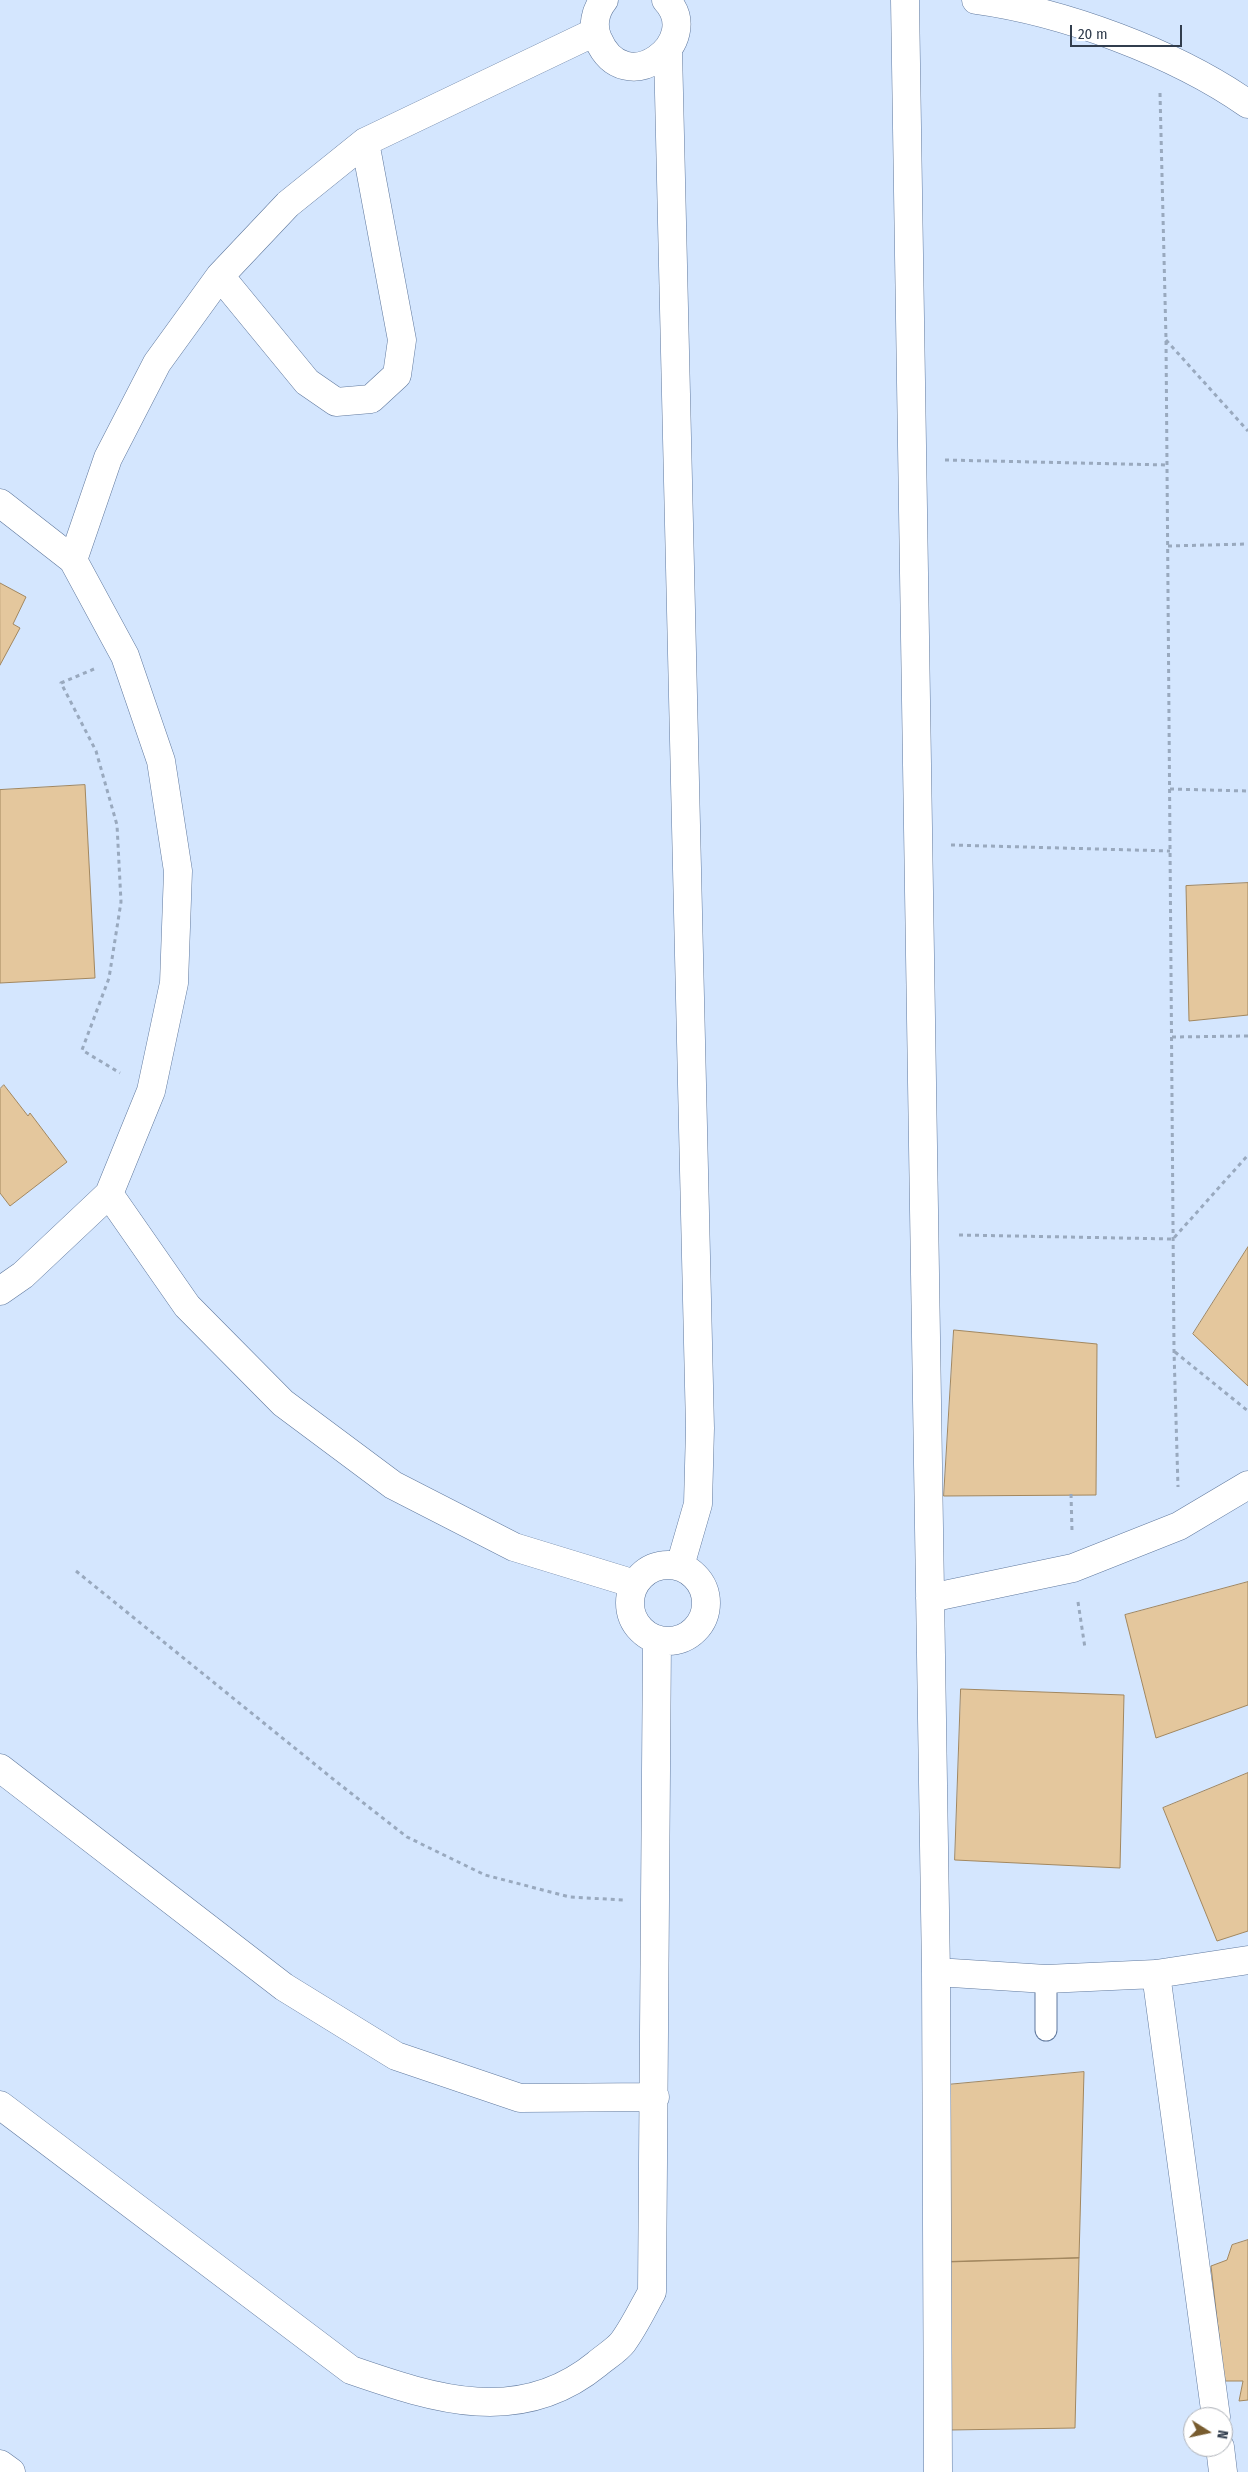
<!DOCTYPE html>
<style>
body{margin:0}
#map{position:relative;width:1248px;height:2472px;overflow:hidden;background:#d4e6fe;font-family:"Fira Sans Condensed",sans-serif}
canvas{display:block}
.north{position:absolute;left:1183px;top:2407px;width:50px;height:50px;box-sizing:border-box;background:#fff;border:1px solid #adb1b8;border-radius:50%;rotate:100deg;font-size:14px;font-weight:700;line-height:20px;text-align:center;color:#313d4d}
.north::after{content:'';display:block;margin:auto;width:18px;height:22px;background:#785c2f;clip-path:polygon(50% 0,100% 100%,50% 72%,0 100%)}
.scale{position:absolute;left:1070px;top:25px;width:112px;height:22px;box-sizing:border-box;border:2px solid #313d4d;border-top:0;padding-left:6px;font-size:15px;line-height:18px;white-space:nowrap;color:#313d4d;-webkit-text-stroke:4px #fff;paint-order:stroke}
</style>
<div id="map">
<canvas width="1248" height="2472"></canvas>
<div class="north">N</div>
<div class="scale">20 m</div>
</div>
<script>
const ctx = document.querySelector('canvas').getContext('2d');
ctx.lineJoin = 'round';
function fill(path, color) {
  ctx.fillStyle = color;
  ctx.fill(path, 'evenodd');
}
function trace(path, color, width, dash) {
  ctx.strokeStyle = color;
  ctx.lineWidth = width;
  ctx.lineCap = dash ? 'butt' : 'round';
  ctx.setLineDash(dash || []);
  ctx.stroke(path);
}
const building = new Path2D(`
 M0,583L26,597L13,624L20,628L0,665Z
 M85,785L95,978L0,983V790Z
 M1248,883V1015L1189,1021L1186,886Z
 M4,1085L28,1116L30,1113L67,1162L10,1206L0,1193V1089Z
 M1248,1247V1386L1193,1334Z
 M954,1330L1097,1344L1096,1495L944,1496Z
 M1248,1582V1705L1156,1738L1125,1615Z
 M961,1689L1124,1695L1120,1868L955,1860Z
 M1248,1773V1931L1217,1941L1163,1808Z
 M1084,2072L1079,2258L947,2262L946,2085Z
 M1248,2240V2400L1239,2401L1243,2381H1224L1211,2266L1227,2260L1232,2245Z
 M1079,2258L1075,2428L950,2430L947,2262Z`);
const path = new Path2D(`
 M1160,93L1166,339L1174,1351L1178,1487
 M1166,340L1248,431
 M945,460L1167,465
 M1168,546L1248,544
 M94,669L61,683L96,751L117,825L121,902L109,978L82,1050L120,1073
 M1170,789L1248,791
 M951,845L1170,851
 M1172,1037L1248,1036
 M959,1235L1173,1239L1248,1155
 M1175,1352L1248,1411
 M1071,1494L1072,1531
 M76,1571L338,1783L407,1837L485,1875L570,1897L623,1900
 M1078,1602L1085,1648`);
const lane = new Path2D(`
 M1046,2030V1979`);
const street = new Path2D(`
 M604,0C595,11 592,26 598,39C625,103 705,41 666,0
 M905,0L936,1972L938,2472
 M976,0C1064,12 1175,53 1248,104
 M668,50L700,1428L698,1504L680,1566
 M220,276L307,382L336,402L371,399L397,375L402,340L365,142
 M0,503L73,560L125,656L161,761L178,871L174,983L151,1091L109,1194L23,1275L0,1291
 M73,560L108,458L157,363L220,276L288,204L365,142L595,32
 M109,1194L187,1306L283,1403L393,1485L514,1547L635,1584
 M630 1603a38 38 0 1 1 76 0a38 38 0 1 1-76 0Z
 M930,1598L1073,1568L1179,1526L1248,1485
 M0,1768L284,1987L396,2056L520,2098L655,2097
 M936,1972L1046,1979L1156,1974L1248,1960
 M1156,1974L1216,2417
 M0,2105L351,2370C435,2399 520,2427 597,2364C605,2357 617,2350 623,2342C634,2327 643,2308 652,2292L657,1640
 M1220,2447L1223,2472
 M0,2464L11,2472`);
fill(building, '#e4c79d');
trace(building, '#a2875f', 1);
trace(lane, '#60799e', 23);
trace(street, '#60799e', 29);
trace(path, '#99a9be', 3, [4, 4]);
trace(lane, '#fff', 21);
trace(street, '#fff', 28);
</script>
